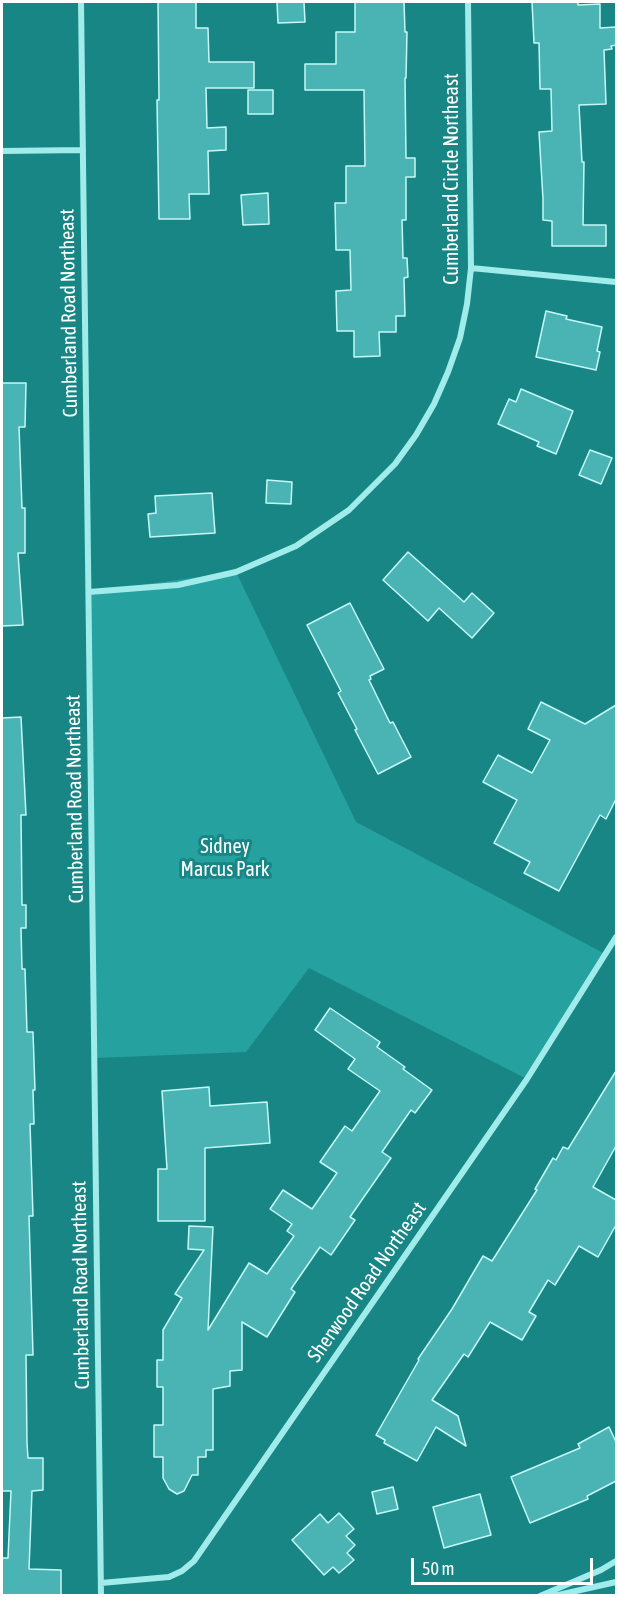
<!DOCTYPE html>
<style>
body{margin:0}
#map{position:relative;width:618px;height:1597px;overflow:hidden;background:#198686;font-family:"Asap Condensed",sans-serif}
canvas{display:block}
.frame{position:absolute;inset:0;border:3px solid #fff;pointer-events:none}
.scale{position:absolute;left:411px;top:1558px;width:182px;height:27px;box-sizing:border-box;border:3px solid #fff;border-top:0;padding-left:8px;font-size:18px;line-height:21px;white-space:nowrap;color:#fff;-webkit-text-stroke:4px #198686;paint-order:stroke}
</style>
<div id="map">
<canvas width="618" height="1597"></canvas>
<div class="frame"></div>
<div class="scale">50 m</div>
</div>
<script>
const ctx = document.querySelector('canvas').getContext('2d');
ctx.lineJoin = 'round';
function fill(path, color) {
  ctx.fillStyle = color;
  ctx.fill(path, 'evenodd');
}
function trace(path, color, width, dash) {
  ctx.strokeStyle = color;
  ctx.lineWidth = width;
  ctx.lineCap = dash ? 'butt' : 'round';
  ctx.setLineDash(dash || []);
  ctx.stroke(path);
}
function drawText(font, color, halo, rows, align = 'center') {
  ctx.font = font + ' "Asap Condensed",sans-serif';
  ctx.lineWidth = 6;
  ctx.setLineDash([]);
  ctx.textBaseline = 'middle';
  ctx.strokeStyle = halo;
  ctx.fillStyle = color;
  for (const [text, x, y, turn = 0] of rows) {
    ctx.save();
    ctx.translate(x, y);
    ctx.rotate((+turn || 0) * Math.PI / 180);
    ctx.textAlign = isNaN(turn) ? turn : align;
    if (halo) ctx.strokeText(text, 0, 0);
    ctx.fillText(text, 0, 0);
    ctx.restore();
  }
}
const green = new Path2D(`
 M236,572L356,822L607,955L527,1079L309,968L246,1052L95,1058L89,592Z`);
const building = new Path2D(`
 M158,2H196V28H208L209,62H254V88H206L207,128L226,127V150L208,151L209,194H189L190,219H159L157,100H159Z
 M277,2H304L305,22L278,23Z
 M355,2H404L405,32H407L406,78H405L406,158H415V177H406V220H402L403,258H407L408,277L404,278L405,316H396V332H379L380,356L354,357V331H337L336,291L351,290L350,250H336L335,203H346V166H365L364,90H305V64H336V32H355Z
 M532,2H578V5L600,4V28L616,27V45L611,46L612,49L604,50L606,104L579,105L582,162H584L583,225H606V246H552V221L543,220V199L539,132L552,131L551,89H540L539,43H534Z
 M248,90H273V114H248Z
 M268,193L269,224L243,225L241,195Z
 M546,311L567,316L566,319L602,327L597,351L600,352L596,370L536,357Z
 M2,383H26L25,427H19L22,508H25V553H18L23,625L2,626Z
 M521,389L573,411L556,454L537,446L539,442L498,424L509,399L516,402Z
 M590,450L612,458L601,484L579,475Z
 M267,480L292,482L291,504L266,503Z
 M212,493L215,533L150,537L148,514L156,513L155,496Z
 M408,552L464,602L472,593L494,613L472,638L439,608L428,621L383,580Z
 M350,603L384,669L370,676L371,679L369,680L390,723L393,722L411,757L378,774L355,730L357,729L338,693L341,691L307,625Z
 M541,702L585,724L616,705V799L606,819L600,815L559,891L524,873L530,862L494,843L517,800L483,782L498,755L532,773L550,740L528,729Z
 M21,717L26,815H21L22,905H26V928H21L22,969H25L27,1032H33L35,1090H33L34,1124H30L33,1216H29L33,1355H26L27,1443L28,1458H43V1490L32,1491L29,1569L61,1570V1596H2V1558H8L11,1491H2V718Z
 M330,1008L380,1042L377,1047L405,1067L403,1069L432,1090L415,1113L411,1110L382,1152L391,1158L350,1217L355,1220L331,1255L320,1247L291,1289L295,1292L267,1337L242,1322V1370L230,1371V1386L213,1389V1450H206V1457H198V1475H192L184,1491L177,1494L169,1489L163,1478V1457H154V1425H163V1387H157V1360H163V1330L182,1298L175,1294L204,1250L188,1249L189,1226L213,1227L208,1330L249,1263L267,1274L294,1236L287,1231L292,1224L270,1209L283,1190L312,1209L337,1173L320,1162L345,1126L352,1131L380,1091L348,1069L355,1059L315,1030Z
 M616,1071V1146L593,1187L616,1200V1225L598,1257L579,1246L555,1285L548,1280L529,1312L536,1316L522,1340L490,1322L468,1357L464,1354L432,1400L458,1416L466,1446L436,1427L417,1461L384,1443L385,1440L376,1435L419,1360L418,1359L452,1309L483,1256L492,1261L537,1190L535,1189L553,1158L556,1160L563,1147L568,1149Z
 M209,1087L210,1106L267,1102L270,1143L205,1148V1221H158V1169H167L162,1091Z
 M609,1427L616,1442V1481L587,1496L588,1499L530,1523L511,1477L580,1448L578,1444Z
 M393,1487L398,1509L377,1514L372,1492Z
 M480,1494L491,1535L444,1548L433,1507Z
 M339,1513L354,1529L346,1536L355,1545L347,1553L354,1560L339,1573L333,1567L324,1575L292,1540L320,1514L328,1523Z`);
const minor = new Path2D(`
 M81,2L101,1596
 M2,151L83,150
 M471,268L616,282
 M89,592L178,585L236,572L296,546L349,510L395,464L416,435L434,404L448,372L460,338L467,304L471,268L468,2
 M101,1583L169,1577L182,1571L194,1561L527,1079L616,937
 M540,1596L601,1570L616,1561
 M554,1596L616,1582`);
const streetNames = [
 ["Cumberland Circle Northeast",452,179,-90],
 ["Cumberland Road Northeast",69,313,-91],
 ["Cumberland Road Northeast",75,799,-91],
 ["Sherwood Road Northeast",367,1282,-55],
 ["Cumberland Road Northeast",81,1285,-91]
];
const parkNames = [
 ["Sidney",225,847],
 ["Marcus Park",225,870]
];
fill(green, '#25a1a0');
fill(building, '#4ab3b3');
trace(building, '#c5f9f8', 1.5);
trace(minor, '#a0eceb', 6);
drawText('20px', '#fff', '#198686', streetNames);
drawText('20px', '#fff', '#198686', parkNames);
</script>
